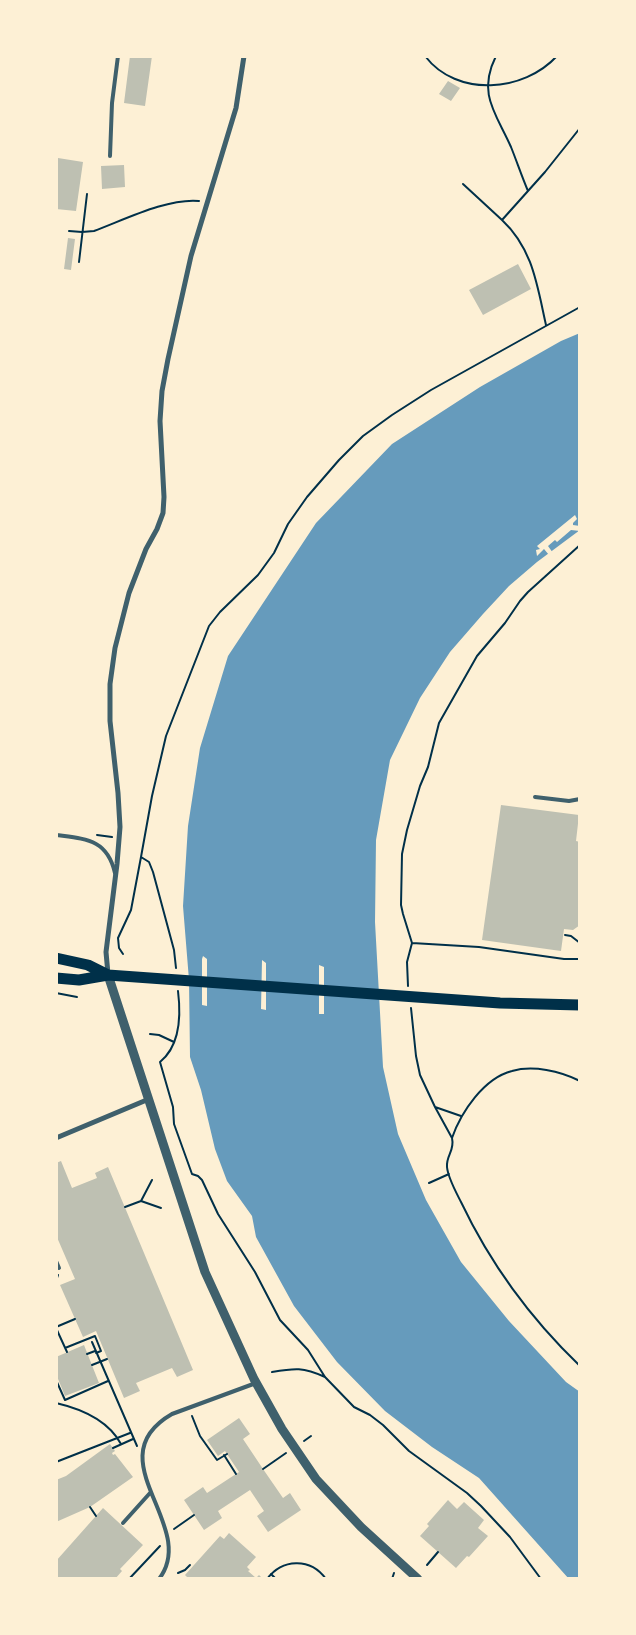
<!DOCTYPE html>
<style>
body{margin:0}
#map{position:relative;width:636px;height:1635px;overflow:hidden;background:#fdf0d5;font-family:"Crimson Pro",serif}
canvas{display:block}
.frame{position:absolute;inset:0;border:58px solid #fdf0d5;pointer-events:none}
</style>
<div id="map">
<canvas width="636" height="1635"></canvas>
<div class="frame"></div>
</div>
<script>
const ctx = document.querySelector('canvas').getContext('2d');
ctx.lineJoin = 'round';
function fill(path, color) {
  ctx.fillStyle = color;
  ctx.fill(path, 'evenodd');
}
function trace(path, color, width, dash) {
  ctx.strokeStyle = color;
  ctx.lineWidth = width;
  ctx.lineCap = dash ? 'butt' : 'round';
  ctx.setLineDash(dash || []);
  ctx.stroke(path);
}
const water = new Path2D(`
 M580,333V530L537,562L509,586L483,614L450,652L420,698L390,760L376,840L375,922L383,1067L398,1134L426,1200L461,1262L509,1321L566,1382L580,1392V1579H569L479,1478L432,1447L385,1411L337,1362L294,1306L256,1237L252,1216L227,1181L215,1149L201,1090L190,1057L189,980L183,906L188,826L200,748L228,656L316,523L392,444L480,387L561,341ZM203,956L207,959V1006L202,1005V959ZM262,960L266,963V1010L261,1009ZM319,965L324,967V1014H319Z`);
const pier = new Path2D(`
 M575,515L577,519L573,523V525L580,526V531L571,530L557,542L555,540L548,546L553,553L549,555L544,549L537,556L536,550L540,549L537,546Z`);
const building = new Path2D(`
 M130,56H152L145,106L124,103Z
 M448,81L460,88L451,101L439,94Z
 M58,158L83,162L76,211L56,209Z
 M124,165L125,187L102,189L101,166Z
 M68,238L75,239L71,270L64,269Z
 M518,264L531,289L483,315L469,290Z
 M501,805L579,815L576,841L580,842V925L573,930L564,929L561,951L482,940Z
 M61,1161L72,1188L97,1178L95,1173L108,1167L193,1370L177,1377L172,1368L136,1383L140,1391L124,1398L96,1331L83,1337L60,1285L75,1279L56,1235V1163Z
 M84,1345L99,1383L65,1396L56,1374V1357Z
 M239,1418L250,1434L243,1439L263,1469L283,1498L290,1493L301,1510L268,1532L257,1516L264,1511L250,1490L218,1511L222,1518L204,1530L184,1500L203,1487L207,1493L239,1472L225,1451L218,1456L207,1440Z
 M110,1444L115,1451L112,1453L113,1455L115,1454L133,1477L90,1507L56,1522V1480L66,1476Z
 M448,1500L457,1509L464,1502L484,1520L478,1528L488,1536L469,1557L467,1556L456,1568L420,1536L429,1526L427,1524Z
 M103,1508L143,1545L120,1569L122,1571L115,1579H56V1561Z
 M229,1533L256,1557L247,1567L250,1570L248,1571L256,1578L259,1575L263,1579H189L185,1575L220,1536L224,1539Z`);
const path = new Path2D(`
 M425,56C457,98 524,92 557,56
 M496,56C477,94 496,113 511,147C517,162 522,177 528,191
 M463,184L502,220L545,172L580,128
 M502,220C533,249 537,285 546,325
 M69,231L82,232L94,231C124,220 167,198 199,201
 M79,262L87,194
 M97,835L112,837
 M565,935L571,936L580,943
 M412,943L479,947L564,959H580
 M123,954L119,948L118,938L131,910L141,857
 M176,968L174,950L153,872L149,862L141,857L152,796L166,736L209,626L220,612L258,575L274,553L288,524L307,497L339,460L363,436L392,415L431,390L580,307
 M408,986L407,962L412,943L403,914L401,905L402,854L407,830L420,786L428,767L439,723L477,656L505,623L520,601L528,592L580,545
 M178,991C181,1015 181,1045 160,1062L173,1107L174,1124L192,1174L198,1176L202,1180L218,1214L255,1272L280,1320L308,1350L325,1377L354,1407L370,1415L383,1425L409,1451L467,1493L481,1506L510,1537L541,1579
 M56,993L77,997
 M411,1008L416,1056L420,1075L435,1107L452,1138C455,1151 446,1155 447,1167C448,1178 456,1192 461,1202C490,1263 531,1319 580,1366
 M150,1034L159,1035L174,1042
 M435,1107L461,1116
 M452,1138C461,1112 484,1078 512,1071C533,1065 560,1071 580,1081
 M429,1183L449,1174
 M141,1201L161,1208
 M125,1207L141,1201L152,1180
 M56,1281L58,1275
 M56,1327L75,1319
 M56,1328L67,1352
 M92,1342L137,1446
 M65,1348L95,1336L101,1351L96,1353
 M87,1354L95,1351
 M92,1365L107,1359
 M272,1372C295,1368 303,1367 325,1377
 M56,1375H57
 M56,1380L65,1400L108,1381
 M56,1403C82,1409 108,1420 121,1444
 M192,1416L200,1436L217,1460L227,1454
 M304,1441L311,1436
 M113,1448L133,1439
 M224,1455L236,1474
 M56,1462L130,1433
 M263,1469L286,1453
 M90,1507L96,1516
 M174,1529L194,1515
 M427,1565L438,1552
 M178,1573L185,1570L190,1565
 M271,1574L276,1579
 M116,1578L117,1579
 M129,1579L160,1546
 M267,1579C282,1559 310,1557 326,1579
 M392,1579L394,1573`);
const service = new Path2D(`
 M110,156L112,103L118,56
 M535,797L569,801L580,799
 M56,835C86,839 107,839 115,873
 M56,1261L59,1268
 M123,1523L150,1493
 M159,1579C200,1526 94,1459 172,1414L256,1383`);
const minor = new Path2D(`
 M108,974L106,952L117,864L120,827L118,793L110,721V684L115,648L129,593L146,549L157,529L163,513L164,497L160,421L162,391L168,359L191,256L236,108L244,56
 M56,1138L149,1099`);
const tertiary = new Path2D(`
 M108,975L205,1272L254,1379L282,1429L316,1479L361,1527L418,1579`);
const primary = new Path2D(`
 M56,958L88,965L108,975
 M56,978L79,980L108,975L500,1003L580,1005`);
fill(water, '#669bbc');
fill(pier, '#fdf0d5');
fill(building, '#bec0b2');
trace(path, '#003049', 2);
trace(service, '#3f606c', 4);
trace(minor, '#3f606c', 5);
trace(tertiary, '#3f606c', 9);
trace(primary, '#003049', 11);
</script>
